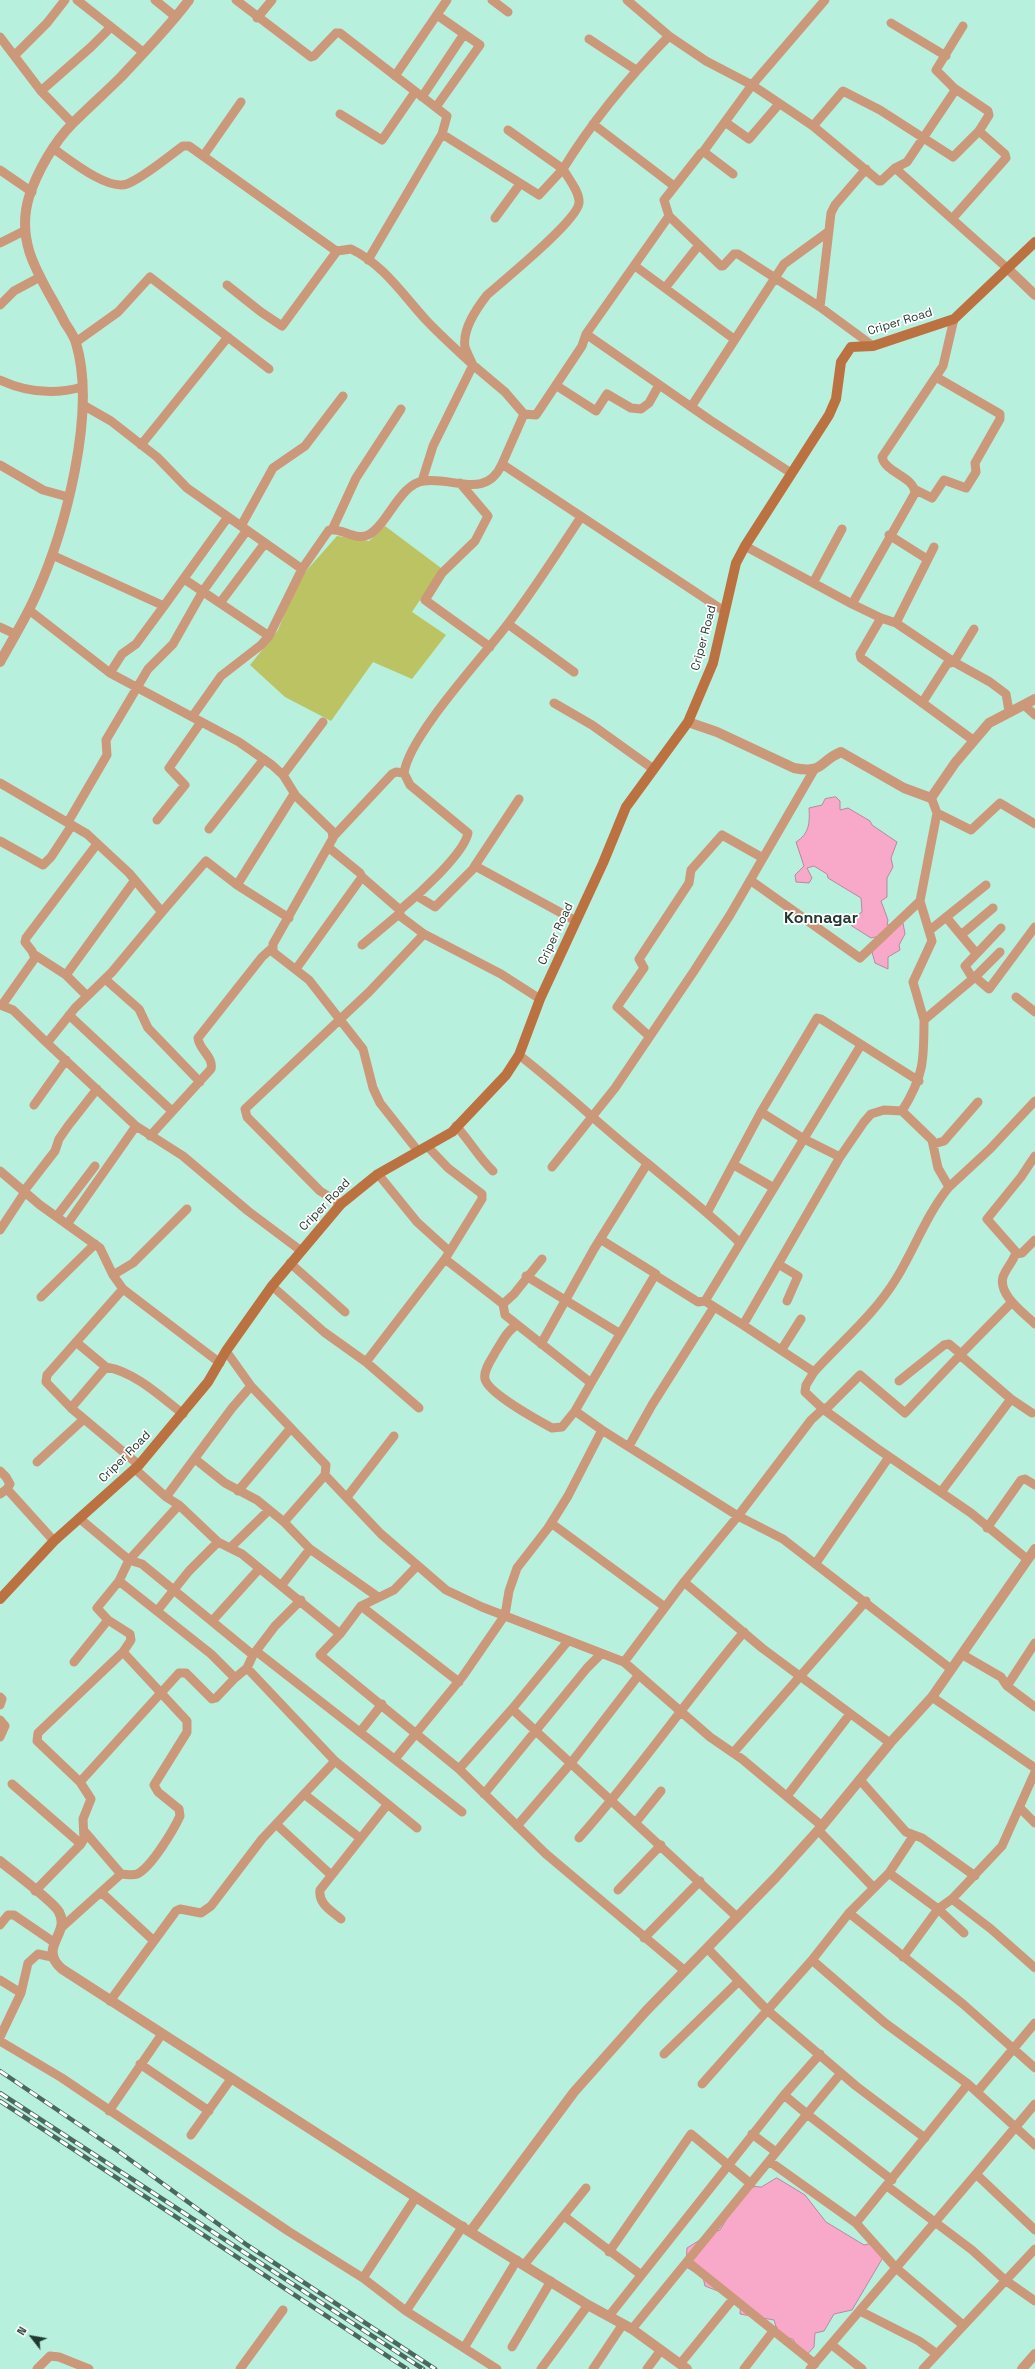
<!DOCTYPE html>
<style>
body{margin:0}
#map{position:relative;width:1035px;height:2369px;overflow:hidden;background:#b8f0de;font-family:"Space Grotesk",sans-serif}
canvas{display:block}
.north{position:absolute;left:12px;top:2317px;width:40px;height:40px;-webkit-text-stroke:3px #fff;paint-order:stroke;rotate:301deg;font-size:11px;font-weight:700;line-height:16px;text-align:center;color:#223932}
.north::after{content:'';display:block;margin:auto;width:14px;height:18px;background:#223932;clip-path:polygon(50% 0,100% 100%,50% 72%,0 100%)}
</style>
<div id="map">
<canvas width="1035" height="2369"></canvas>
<div class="north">N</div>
</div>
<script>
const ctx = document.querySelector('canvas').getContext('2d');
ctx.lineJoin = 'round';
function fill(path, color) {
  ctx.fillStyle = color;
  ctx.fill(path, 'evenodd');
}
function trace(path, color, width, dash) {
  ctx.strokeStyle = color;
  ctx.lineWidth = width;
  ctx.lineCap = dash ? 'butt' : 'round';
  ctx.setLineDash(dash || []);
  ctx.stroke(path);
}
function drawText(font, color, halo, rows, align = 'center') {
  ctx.font = font + ' "Space Grotesk",sans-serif';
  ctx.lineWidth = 3.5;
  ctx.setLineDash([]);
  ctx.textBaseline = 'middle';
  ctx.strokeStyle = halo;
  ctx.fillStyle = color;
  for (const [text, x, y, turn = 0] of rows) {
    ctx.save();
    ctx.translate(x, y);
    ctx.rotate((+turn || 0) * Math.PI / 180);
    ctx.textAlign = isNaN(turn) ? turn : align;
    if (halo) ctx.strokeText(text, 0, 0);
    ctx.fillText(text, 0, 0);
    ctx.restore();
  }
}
const green = new Path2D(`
 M385,526L441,568L412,612L446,635L412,679L373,662L331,721L285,697L250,665L278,630L299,579L337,536L369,541Z`);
const water = new Path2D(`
 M836,797L840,801V810L848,808L870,821L872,825L897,842L891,858L893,867L887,878V897L881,901L888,920L887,925L903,923L905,934L899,945L900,950L888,957V969L875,963L872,952L880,936L871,938L852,926L850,920L862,912L861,898L828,878L827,874L814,866L807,868L812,878L809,883L796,882L795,875L804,866L796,842C809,834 810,823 809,808L822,805L825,799Z
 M777,2178L805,2195L826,2222L864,2245L873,2243L885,2254L852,2310L834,2314L824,2331L815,2333L814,2347L803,2359L793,2339L779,2337L774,2320L740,2314L741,2300L705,2286L703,2277L686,2267L687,2248L711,2233L720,2230L746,2186L761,2187Z`);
const minor = new Path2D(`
 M77,0L143,52
 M155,0L176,17
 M236,0L311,57L314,56L336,33H340L447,116L442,134L539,195L563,169L508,130
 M492,0L508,12
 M627,0L669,36L706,61L752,85L813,126L879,181H881L895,168L1007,268
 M257,18L272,0
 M891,23L946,56
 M0,37L41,91L72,123
 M589,39L636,70
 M15,55L47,23L65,0
 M395,76L447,0
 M954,88L988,111L989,115L979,131
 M41,91L91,47L111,27
 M422,97L464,34
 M436,107L480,45L437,15
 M340,114L382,140L415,92
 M725,122L749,139L779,104
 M593,124L674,186
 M813,126L843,91L880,110L953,157L979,131L1005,154L1006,158L952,219
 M54,149C70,160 108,191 127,184C143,178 169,156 183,146H189L332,248L337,251L351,249C383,264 403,295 426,320C441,336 457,350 473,365C470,359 467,353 465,347C462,329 477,308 487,295C504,280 577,221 579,203C580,192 568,178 563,169C593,120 629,77 669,36
 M703,152L752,85L825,0
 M204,155L241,102
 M895,168L907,162L954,92V88L936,70L963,26
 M0,170L32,192
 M669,216L664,200L701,153L704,152L733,174
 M495,218L520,184
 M0,243L24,231
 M368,260L442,134
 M635,266L734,339
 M227,285L261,312L282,326L337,251
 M665,288L699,245
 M0,305L14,291L40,277
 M820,307L831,213L835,205L866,169
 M954,319L943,366L882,457C885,473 914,476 915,493L852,604L881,618L860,654L861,658L973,740
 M586,334L710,420L791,473
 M76,342L118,312L150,277L269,369
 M0,380C26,392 54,395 82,387
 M557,386L596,411L607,394L631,408L641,409L649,403L659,385
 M83,405L111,421L157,457L187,488L302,569
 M691,407L784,264L828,232
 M524,414L502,464L724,611
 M141,445L228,337
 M0,465L43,490L68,497
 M422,481L433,446L473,365L505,392L524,414L536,415L582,346L586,334L669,216L721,266H723L734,254H738L820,307L873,346
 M460,483L488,516L475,541L442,573L425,600L490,647
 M914,489L932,498L944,480L966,488L976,472L975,463L1000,419V414L936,377
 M241,526L273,468L305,446L343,396
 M332,530L356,478L401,409
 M889,535L927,559
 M745,546L852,604
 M52,555L164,606L228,517
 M184,579L269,636
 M813,583L842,529
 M220,603L265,543
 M29,610L110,673L239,742L272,765L283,775L296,796L332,831L333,838L273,944V952L309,980L363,1049L373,1088L380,1103L418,1151
 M881,618L896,623L934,547
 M896,623L954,662L990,682L1006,694L1009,711
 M508,624L574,672
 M0,627L15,634
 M110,673L122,654L136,644L164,606
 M554,703L592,725L652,768
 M922,703L947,664L954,662L974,629
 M1024,705L1035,715
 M192,717L221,676L261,645L269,636L302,569L329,530C341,527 355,541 368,535C387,526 400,483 424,481C454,477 486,500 502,464
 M283,775L323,722
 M0,783L87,834L129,873L162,912L206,861L237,885L289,918
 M937,813L971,830L1000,803L1035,824
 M157,820L185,785L169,768L201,722
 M68,822L107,755L106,740L148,669L173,644L203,591L247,530
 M209,829L264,759
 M333,837L392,774L396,772L404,773
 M0,841L43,865L51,857L72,825
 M474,867L519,799
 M362,877L400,910
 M750,880L860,958L920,901
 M237,885L294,794
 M417,896L435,907L474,868L477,867L576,921
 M162,912L112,972L75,1008L47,1043L136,1126L183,1156L248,1211L300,1250
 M946,917L976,953
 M930,930L986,885
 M961,935L993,908
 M362,945L399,914
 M35,955L66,975L87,996
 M296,969L362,877L360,873L328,847
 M66,975L135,880
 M975,977L989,989L1035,927
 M105,979L139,1009L148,1028L200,1082
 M973,979L965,966L1001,928
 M1016,997L1035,1012
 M540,999L501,974L424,934L400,916V910C417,896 464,854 468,833L410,785L404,773C409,736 482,658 507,625C534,590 557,553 581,517
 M0,1005L13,1010L47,1043
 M2,1005L35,958L32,951L25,942L26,938L97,844
 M69,1015L172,1111
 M924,1020L913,982L932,941L920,901L937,813L931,797
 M649,1036L617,1007L644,968L639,959L689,883L691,870L722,835L763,858
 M519,1055C563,1089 603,1128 647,1163C678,1189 710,1214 739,1242
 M34,1105L66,1060
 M884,1110L902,1111L932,1140L938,1168L949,1187C926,1215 915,1248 896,1279C874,1315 842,1341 814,1372L743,1325L840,1157L864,1122L871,1114Z
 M902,1111C924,1076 924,1060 924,1020L975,977L1000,952
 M761,1112L817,1018L821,1019L919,1081
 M456,1126C470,1141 479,1158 493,1171
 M150,1136L211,1069C214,1057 199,1050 198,1038L262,957L272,948
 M934,1144L944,1141L978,1102
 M428,1147L448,1168L482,1194V1199L445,1259L503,1304L505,1315L591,1383L575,1411L602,1430L738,1516L783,1539L951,1669
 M1035,1156L1021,1177L987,1219L1016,1252C1014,1261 1006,1268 1003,1277C998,1295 1024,1313 1035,1324
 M734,1165L774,1188
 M552,1167L615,1088L694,971L730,915L814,770
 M0,1171L40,1205L100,1248L113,1275L123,1289L220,1363
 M378,1174L417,1222L449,1251
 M949,1187L990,1149L1035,1101
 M24,1191L55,1151L59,1139L68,1126L97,1089
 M341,1204L320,1191L247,1117L245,1109L369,992L424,934
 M707,1213L761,1112L804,1139L840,1157
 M57,1216L95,1166
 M68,1223L136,1126
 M0,1230L25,1192
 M600,1239L656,1274
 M1016,1254L1022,1253L1035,1240
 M290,1263L345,1312
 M778,1264L798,1276L787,1301
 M113,1275L133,1263L187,1209
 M526,1276L619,1333
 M272,1286L324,1332L366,1362L419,1408
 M41,1297L95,1244
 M503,1304L514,1294L542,1259
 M517,1325C507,1330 502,1342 496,1351C492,1359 483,1370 485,1379C488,1393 539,1421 552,1428L562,1427L575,1411
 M743,1325L705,1301L861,1045
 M76,1342L106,1367
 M541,1344L594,1249L647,1164
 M782,1349L801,1319
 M226,1351L251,1386L326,1465L325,1475L381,1534L446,1590L482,1607L624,1662L710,1737L742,1759L822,1826
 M366,1362L445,1259
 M814,1372L806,1385L805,1392L823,1409L828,1407L860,1375L905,1413L960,1355
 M899,1381L944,1345L949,1344L961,1354
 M591,1383L655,1275L698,1302L705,1301
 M1011,1399L960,1355L1012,1302
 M71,1408L46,1382L47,1375L123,1289
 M629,1446L652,1405L714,1307
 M195,1459L225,1483L257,1500L284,1522L310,1549L378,1597
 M37,1462L84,1419
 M139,1465L71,1408L106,1367C135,1372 160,1396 183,1414
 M135,1469L166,1497L179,1505L218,1542L242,1554L340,1634L320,1655L459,1769L546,1854L685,1971
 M0,1471L6,1477L10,1484L7,1489L0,1494
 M7,1489L54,1541
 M238,1491L290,1429
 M941,1492L1011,1399L1032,1413
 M166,1497L232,1408L251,1386
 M347,1497L394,1436
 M179,1505L129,1560L119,1581L97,1608L108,1620L130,1634L131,1640L123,1652L38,1733L37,1741L80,1782L179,1673H186L212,1699L216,1698L235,1678
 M79,1518L129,1560L142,1564L253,1655L247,1668L335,1761L417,1828
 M284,1522L325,1475
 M551,1523L665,1607
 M987,1528L1021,1480L1025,1479L1035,1485
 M231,1547L269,1510
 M816,1563L889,1457
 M119,1581L211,1654L235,1678L247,1668
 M684,1582L738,1516L811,1420L823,1409L875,1447L971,1513L1027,1559
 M281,1586L310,1549
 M361,1606L459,1682
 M157,1611L189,1571L218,1542
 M213,1620L259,1569
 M340,1634L361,1606L394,1590L417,1566
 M568,1641L512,1709L737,1917
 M256,1651L462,1812
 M253,1655L275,1626L301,1600
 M963,1655L1001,1677L1007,1686L1035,1707
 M74,1662L108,1620
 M624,1662L684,1582L762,1648L890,1743
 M1007,1686L1035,1643
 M0,1697L2,1699L0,1705
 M932,1697L1035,1768
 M0,1720L5,1726L0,1737
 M360,1732L382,1704
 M733,1753L866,1601
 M395,1759L463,1676L505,1615L509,1591L517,1568L548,1528L568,1496L602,1430
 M459,1769L512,1709
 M860,1780L906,1832L922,1838L975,1876
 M12,1784L81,1844
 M304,1794L360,1838
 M484,1794L587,1668L601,1654
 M787,1796L850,1714
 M1020,1808L1035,1823
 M636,1822L661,1791
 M276,1824L330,1874
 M517,1826L571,1763L638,1676
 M818,1830L874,1888
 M85,1832L121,1874
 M579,1838C638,1772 687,1699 744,1632
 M889,1873L938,1909L964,1933
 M618,1890L661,1845
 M35,1891L81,1844L84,1839L83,1819L91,1799L80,1782
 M101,1892L154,1941
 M952,1899L1002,1846L1035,1772
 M849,1913L963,2004L1035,2068
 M341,1919C332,1911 318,1904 320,1890L387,1805
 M0,1925L8,1915H14L55,1943
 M61,1928L121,1874C126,1874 132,1876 137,1874C151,1868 174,1829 180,1816L179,1809L158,1792L154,1785L187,1732V1721L123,1652
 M644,1938L700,1881
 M707,1948L767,2010L856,2086L925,2138
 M903,1957L938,1909L952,1899L991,1929L1035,1968
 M812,1960L885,2023L968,2084L1035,2145
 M0,1980L21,1993
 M110,2001L176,1911L180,1909L201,1913L211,1906L262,1839L335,1761
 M0,2037L21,1993L28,1963L38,1954L52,1957
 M0,2041L62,2078L288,2231L363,2278L406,2311L497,2369
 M664,2054L739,1981
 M140,2064L209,2111
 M702,2084L812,1960L849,1913L889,1873L914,1835
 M977,2092L1035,2023
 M784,2095L820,2054
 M109,2111L162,2034
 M752,2134L776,2152
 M191,2135L231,2079
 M769,2161L807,2114L892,2180
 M976,2174L1035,2104
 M887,2186L972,2250L1005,2280L1035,2301
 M564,2216L640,2274
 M856,2223L968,2084
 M609,2252L691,2134L751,2184
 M688,2262L815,2364
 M524,2265L586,2188
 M363,2278L416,2197
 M406,2311L463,2226
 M860,2311L919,2341L937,2354
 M609,2316L784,2095L807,2114L841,2073
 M632,2329L769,2161L856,2223L896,2268L963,2325
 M832,2345L862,2369
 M512,2347L551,2281
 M464,2348L517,2260
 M680,2364L733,2299
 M37,2369L50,2356L59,2357L89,2369
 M240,2369L283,2310
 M541,2369L588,2305
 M593,2369L623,2324
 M647,2369L661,2350
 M744,2369L774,2330
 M810,2369L976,2174L1035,2230
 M923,2369L1035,2249`);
const tertiary = new Path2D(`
 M1007,268L1035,295
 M0,662C12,640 26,618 36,595C65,531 97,412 76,343C74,336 69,329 65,323C44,281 14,247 29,197C37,172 54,142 73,123C89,107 106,92 122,76C145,51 169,27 189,0
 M688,722L717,732L794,768C824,774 819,761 841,752L904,788L931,798L955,763L989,723L1035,699
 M0,1861C12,1871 54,1902 59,1912C71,1934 37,1947 62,1969L470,2232L588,2305L632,2329L687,2369
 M470,2232L574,2092L646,2011L776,1877L822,1826L890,1743L932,1697L1035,1549
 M1022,2369L1035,2354`);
const secondary = new Path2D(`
 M0,1599L54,1541L139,1465L208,1382L226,1351L272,1286L341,1204L378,1174L452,1132L506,1075L519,1055L540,999L603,863L626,807L688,722L713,663L736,563L745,546L829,415L836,399L841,362L851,347L873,346L954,319L1035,242`);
const rail = new Path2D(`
 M0,2071L118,2151L247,2245L435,2369
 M0,2093L423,2369
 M0,2101L407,2369`);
const streetNames = [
 ["Criper Road",900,322,-17],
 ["Criper Road",704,638,-75],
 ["Criper Road",556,934,-65],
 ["Criper Road",325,1205,-46],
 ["Criper Road",125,1457,-45]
];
const districtNames = [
 ["Konnagar",821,919]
];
fill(green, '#bbc362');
fill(water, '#f8a9ca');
trace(water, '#b8879c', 1);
trace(minor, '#cb9879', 9);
trace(tertiary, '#cb9879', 10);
trace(secondary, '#bc7240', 10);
trace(rail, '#49695f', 4.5);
trace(rail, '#fff', 3, [9]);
drawText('12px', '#223932', '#fff', streetNames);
drawText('bold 16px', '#223932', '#fff', districtNames);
</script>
